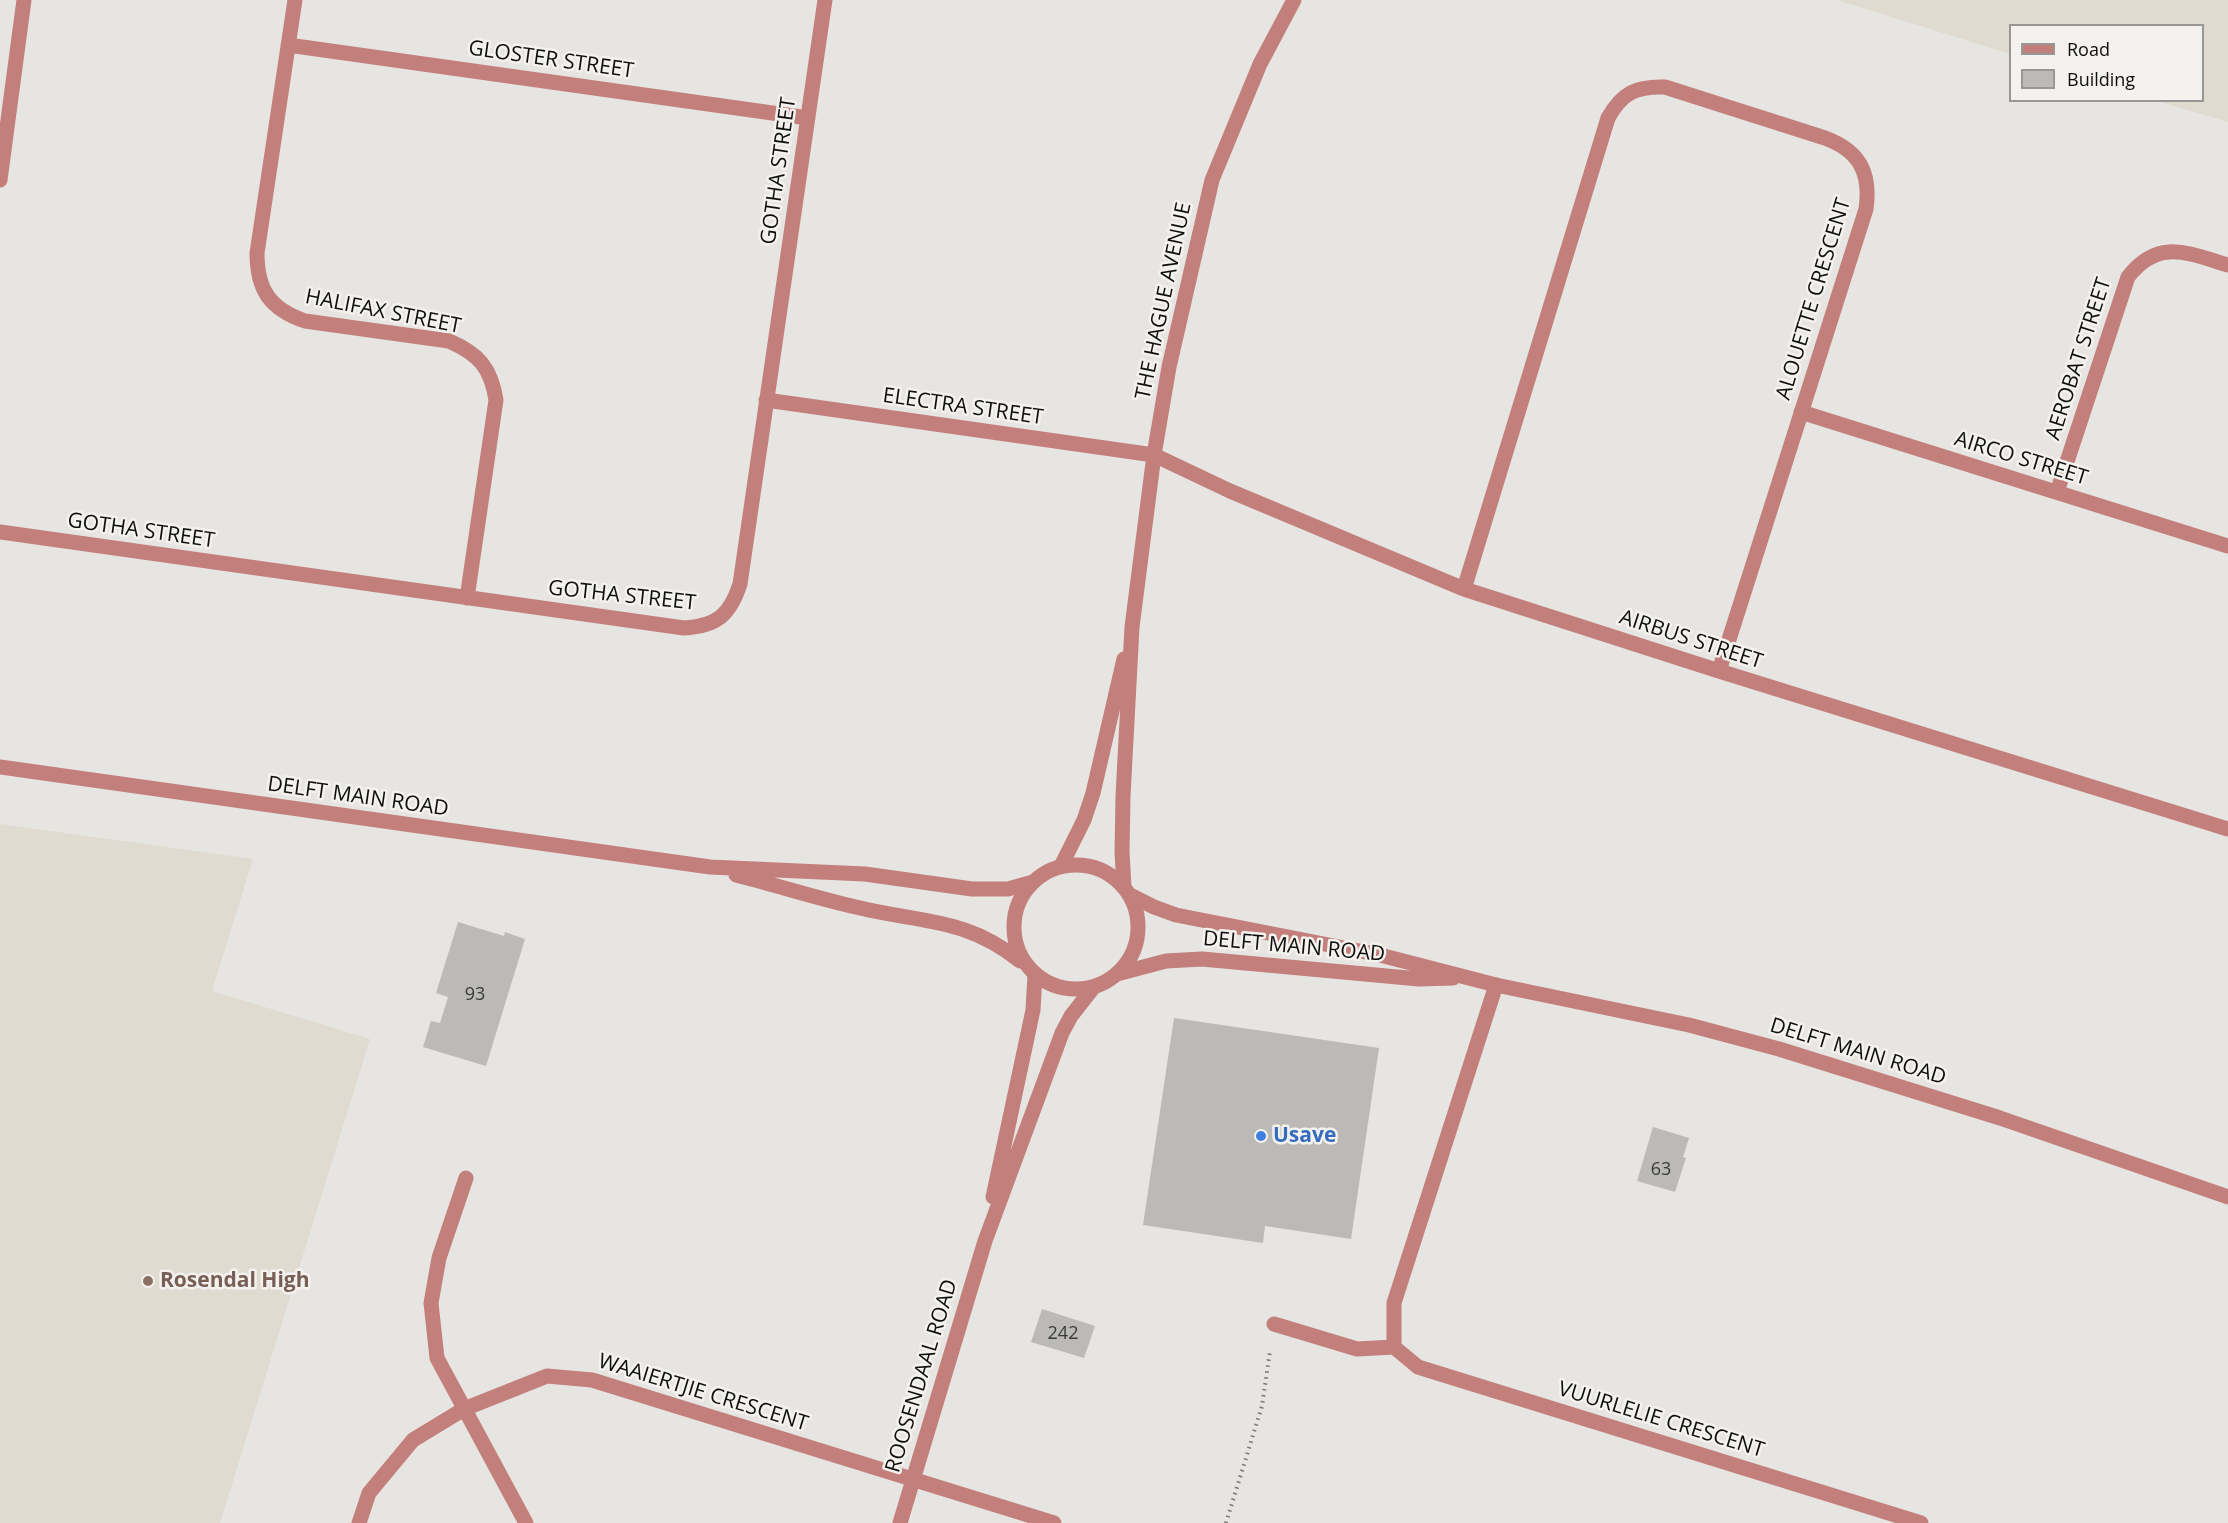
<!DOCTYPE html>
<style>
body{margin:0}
#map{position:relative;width:2228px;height:1523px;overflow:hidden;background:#e6e5e1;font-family:"Open Sans",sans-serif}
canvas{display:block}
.legend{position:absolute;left:2009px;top:24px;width:195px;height:78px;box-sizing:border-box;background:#f4f2ef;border:2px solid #989795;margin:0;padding:8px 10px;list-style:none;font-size:18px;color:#0f0f0d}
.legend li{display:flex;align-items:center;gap:12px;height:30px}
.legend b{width:30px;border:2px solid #989795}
</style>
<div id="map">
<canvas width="2228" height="1523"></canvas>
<ul class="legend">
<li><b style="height:8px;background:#c37f7b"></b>Road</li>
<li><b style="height:16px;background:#bbbab6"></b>Building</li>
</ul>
</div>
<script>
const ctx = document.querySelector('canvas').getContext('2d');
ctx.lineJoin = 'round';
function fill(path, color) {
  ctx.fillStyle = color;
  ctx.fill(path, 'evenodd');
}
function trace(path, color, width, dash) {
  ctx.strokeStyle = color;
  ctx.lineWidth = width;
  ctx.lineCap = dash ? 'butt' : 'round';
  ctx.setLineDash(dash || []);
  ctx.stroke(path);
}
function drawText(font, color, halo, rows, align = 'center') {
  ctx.font = font + ' "Open Sans",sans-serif';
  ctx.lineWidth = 5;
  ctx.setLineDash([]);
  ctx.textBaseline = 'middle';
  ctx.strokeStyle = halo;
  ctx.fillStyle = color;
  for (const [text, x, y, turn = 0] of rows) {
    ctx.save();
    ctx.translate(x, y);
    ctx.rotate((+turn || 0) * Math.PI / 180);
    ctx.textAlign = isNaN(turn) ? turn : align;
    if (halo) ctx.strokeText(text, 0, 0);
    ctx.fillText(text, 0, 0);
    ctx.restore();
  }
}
const built = new Path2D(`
 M1837,0H2228V122L2158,101L2202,100V26H2010V54Z
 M0,824L253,859L212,991L370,1039L220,1523H0Z`);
const building = new Path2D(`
 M458,922L504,936L505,932L525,939L486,1066L423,1047L431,1021L440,1023L448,997L436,993Z
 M1174,1018L1379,1048L1351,1239L1265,1226L1263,1243L1143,1225Z
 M1653,1127L1689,1138L1683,1157L1686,1158L1675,1192L1637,1181Z
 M1042,1309L1095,1326L1084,1358L1031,1342Z`);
const path = new Path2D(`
 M1226,1523L1262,1406L1270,1351`);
const minor = new Path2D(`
 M295,0L257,253C257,290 270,309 305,321L449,341C479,354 491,368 496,400L467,598
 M288,45L808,118
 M0,180L24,0
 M766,400L1154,455L1230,491L1464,589L1719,671L2228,829
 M1801,412L2228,546
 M2057,492L2128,277C2158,238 2188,253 2228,265
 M0,532L684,628C717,626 730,615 740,584L825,0
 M1464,589L1608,118C1622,93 1636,86 1665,87L1825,138C1860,151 1871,173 1866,209L1719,671
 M1061,866L1084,820L1093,793L1124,659
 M1124,887L1122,852L1123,796L1132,627L1154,455L1169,367L1212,180L1260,64L1294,0
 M466,1178L439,1258L431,1303L437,1358L526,1523
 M993,1197L1033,1010L1035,975
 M1274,1324L1357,1349L1394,1347L1418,1367L1921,1523
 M1394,1347V1303L1496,985
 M359,1523L369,1493L413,1440L464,1409L547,1376L592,1380L1054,1523
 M900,1523L985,1241L1062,1033L1071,1016L1093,988`);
const tertiary = new Path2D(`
 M0,767L710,867L865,874L972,889H1008L1033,882
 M1014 927a62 62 0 1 1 124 0a62 62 0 1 1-124 0Z
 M736,875C776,885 816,898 856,907C920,923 966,917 1020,961
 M1130,895L1154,907L1176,915L1380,955L1496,985L1689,1025L1779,1049L2000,1118L2228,1197
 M1117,974L1166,961L1202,959L1419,979L1453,978`);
const markers = [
 [1261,1136,6,"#3f7fe0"],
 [148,1281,6,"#8d6e63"]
];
const numberNames = [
 ["93",475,995],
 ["63",1661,1170],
 ["242",1063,1334]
];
const streetNames = [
 ["GLOSTER STREET",551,60,8],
 ["GOTHA STREET",779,171,-82],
 ["ALOUETTE CRESCENT",1814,299,-73],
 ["THE HAGUE AVENUE",1164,301,-78],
 ["HALIFAX STREET",383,312,11],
 ["AEROBAT STREET",2079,359,-72],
 ["ELECTRA STREET",963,407,8],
 ["AIRCO STREET",2021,459,17],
 ["GOTHA STREET",141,531,8],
 ["GOTHA STREET",622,596,6],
 ["AIRBUS STREET",1691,640,18],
 ["DELFT MAIN ROAD",358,797,8],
 ["DELFT MAIN ROAD",1294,947,5],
 ["DELFT MAIN ROAD",1858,1052,17],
 ["ROOSENDAAL ROAD",922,1376,-73],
 ["WAAIERTJIE CRESCENT",703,1393,17],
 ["VUURLELIE CRESCENT",1661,1420,17]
];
const shopNames = [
 ["Usave",1273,1136]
];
const educationNames = [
 ["Rosendal High",160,1281]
];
fill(built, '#dfdbd0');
fill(building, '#bbbab6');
trace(path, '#797875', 4, [1.5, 4.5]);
trace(minor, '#c37f7b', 15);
trace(tertiary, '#c37f7b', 15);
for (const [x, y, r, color] of markers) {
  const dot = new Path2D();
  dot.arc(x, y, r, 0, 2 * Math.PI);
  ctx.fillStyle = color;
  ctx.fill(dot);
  trace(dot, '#f4f2ef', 2);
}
drawText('18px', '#3a3a37', null, numberNames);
drawText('21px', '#0f0f0d', '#f4f2ef', streetNames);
drawText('bold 21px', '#366cbe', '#f4f2ef', shopNames, 'left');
drawText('bold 21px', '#785e54', '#f4f2ef', educationNames, 'left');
</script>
